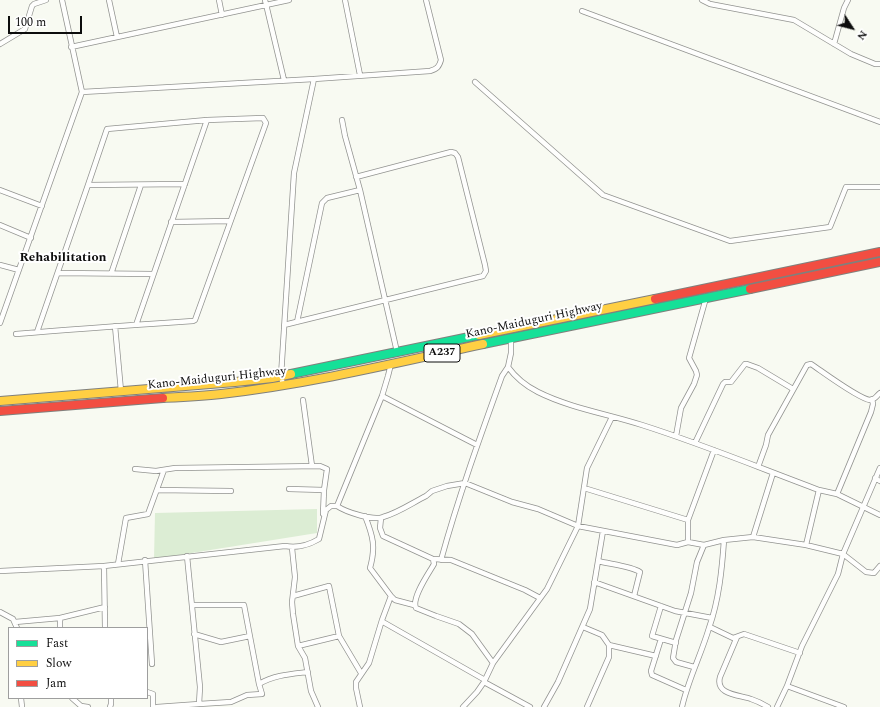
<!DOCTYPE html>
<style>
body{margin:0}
#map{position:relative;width:880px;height:707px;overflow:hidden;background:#f8faf2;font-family:Spectral,serif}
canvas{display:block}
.legend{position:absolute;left:8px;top:627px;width:140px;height:72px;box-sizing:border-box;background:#fff;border:1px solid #9e9e9e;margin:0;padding:5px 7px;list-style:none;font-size:12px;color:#0c0c0c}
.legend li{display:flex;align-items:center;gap:8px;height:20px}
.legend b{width:20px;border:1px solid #9e9e9e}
.north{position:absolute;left:832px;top:8px;width:40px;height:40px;-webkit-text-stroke:3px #fff;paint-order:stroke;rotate:126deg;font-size:11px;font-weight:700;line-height:16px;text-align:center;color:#0c0c0c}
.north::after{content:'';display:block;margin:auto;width:14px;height:18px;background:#0c0c0c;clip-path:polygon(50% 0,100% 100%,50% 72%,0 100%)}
.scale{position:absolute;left:8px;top:16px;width:74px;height:18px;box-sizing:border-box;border:2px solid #0c0c0c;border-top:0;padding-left:5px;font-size:12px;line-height:14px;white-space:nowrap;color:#0c0c0c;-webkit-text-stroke:3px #fff;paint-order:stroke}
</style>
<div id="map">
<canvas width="880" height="707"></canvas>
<ul class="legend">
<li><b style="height:5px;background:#16e098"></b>Fast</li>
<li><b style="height:5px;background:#ffcf43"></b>Slow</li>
<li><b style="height:5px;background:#f24e42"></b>Jam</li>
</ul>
<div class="north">N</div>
<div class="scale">100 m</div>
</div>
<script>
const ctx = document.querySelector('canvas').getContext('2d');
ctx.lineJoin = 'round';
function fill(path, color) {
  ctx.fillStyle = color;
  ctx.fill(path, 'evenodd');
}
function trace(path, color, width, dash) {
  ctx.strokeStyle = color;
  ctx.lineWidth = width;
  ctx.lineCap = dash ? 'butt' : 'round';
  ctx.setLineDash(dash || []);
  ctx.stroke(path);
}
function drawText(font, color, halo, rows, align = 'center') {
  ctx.font = font + ' Spectral,serif';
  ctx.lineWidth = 4;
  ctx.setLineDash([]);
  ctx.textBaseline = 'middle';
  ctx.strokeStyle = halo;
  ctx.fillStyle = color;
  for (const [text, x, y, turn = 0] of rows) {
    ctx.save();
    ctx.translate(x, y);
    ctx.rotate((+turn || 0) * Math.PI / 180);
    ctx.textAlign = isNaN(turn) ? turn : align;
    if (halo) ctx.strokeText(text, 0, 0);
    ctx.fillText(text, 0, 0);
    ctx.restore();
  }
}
const green = new Path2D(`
 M317,509V533L154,559L155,513Z`);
const street = new Path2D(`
 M62,0L82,92
 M109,0L117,37
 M219,0L222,15
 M265,0L284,80
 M345,0L360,75
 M702,0L710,4L794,20L851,54L875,64H880
 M582,11L880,122
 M0,44L25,29L32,6L34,4L46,0
 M834,44L844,8L848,0
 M71,47L289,0
 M475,82L603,195L730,241L830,227L846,187H880
 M342,120L345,136L360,190L397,352
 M185,184L88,185L107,129L207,120
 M0,190L42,206
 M171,222L230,221
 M0,225L31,238
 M0,265L19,270
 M58,273L153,274
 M111,274L141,185
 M297,322L322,203L327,198L360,190
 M0,323L82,92L314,79L430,71C437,69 439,67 441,60L426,0
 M284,325L483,276L486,271L485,265L458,157L455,153L451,152L356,177
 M115,326L121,391
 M37,332L88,185
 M16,334C75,329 134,325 193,321L195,320L266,123L263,118L207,120L136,325
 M391,364L388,376L382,396L337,506C346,512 373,521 383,517C398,513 412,503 426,496L432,491L447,486L465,483L512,502L538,509L578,526L677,545L688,542L704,545L724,540L753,537L806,545L843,554L866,572L874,573L880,566
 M508,367C516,378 526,386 538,392C570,408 608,414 642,425C702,444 760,468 819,490L837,494L880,515
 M283,385L281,376L294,173L314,79
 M382,396L477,445
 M303,400L312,466
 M676,436L681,408L694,384L697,375L696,371L689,358L706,298
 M695,443L723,384L725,382H731L745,364H747L758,368L793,389
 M758,467L766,445L768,435L807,365L811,364C823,372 859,399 870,400C875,400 877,395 880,393
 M135,469L156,471L175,468L320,466L327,469L324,490
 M875,478L880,481
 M584,488L688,520
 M289,489L324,490L323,514
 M157,490L231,491
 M837,494L871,412L873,404L872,399
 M365,516C373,536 376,547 370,568L391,596L395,600L414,605
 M381,518L380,528L383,536L433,559L434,564C429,573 411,598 416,608L436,616L459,624L472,634L493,663
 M753,537L773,473
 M688,542V520L714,450
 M806,545L819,490
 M292,548L295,577L292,602L293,614L298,646L305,658L311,691L318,707
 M187,556L200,687L199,704L231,702L247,695L262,694L259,684C274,675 291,674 308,672
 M433,559L451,560L525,590L540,598
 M145,560L152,664
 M441,560C458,498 480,437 502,376L508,367L511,353V338
 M598,561C609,564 631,566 640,572L634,596
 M118,564L126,518L148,514L164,470
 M104,566L105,628
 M0,571L104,566L285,546C296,548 309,545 319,539L326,510L331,506H337
 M594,582L675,611L712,618
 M293,596L329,586L339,636
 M391,596L382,620L383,622L485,680
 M192,605H244L259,684
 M661,606L652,636L676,643
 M0,612L13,619L17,628
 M15,622L60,618
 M583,627L602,635L609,645V657L587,707
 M710,627L733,638L744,634L800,653
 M60,628V618L105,607
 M194,634L221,642L250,636
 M737,637L720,677C715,695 740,695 751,699C757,701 763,704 768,707
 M661,639L651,671L652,675L686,690
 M609,645L656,656
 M298,646L339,636L361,673
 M694,667L676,662L673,658L676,640L691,593L697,562L704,545
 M484,682L530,707
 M787,686L844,707
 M147,692L153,694V707
 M21,698L22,707
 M72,698L81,706L88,707
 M110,707L111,704V698
 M157,707L199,704
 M360,707L356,688V682L369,663L382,620
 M463,707L477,692L484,682L493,663L547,589L578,526L587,468L612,417
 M544,707L558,682L590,609L603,531
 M682,707C688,680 701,655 709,628C719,600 722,569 724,540
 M777,707L787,686L802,646L838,574L843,554L880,468`);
const fast = new Path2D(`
 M483,344L750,289
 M291,374L479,335`);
const slow = new Path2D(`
 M479,335L655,299
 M163,398C182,397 202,396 221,394C309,384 396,363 483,344
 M0,401L235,382L272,378L291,374`);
const jam = new Path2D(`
 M750,289L880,262
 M655,299L880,252
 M0,411L163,398`);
const shields = [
 [442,353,36]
];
const shieldNames = [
 ["A237",442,353]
];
const streetNames = [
 ["Kano-Maiduguri Highway",534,321,-12],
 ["Kano-Maiduguri Highway",217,379,-6]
];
const neighbourhoodNames = [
 ["Rehabilitation",63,258]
];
fill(green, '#dcedd4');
trace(street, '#929390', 6);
trace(fast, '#80807d', 10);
trace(slow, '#80807d', 10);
trace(jam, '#80807d', 10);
trace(street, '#fefefd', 4.5);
trace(fast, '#16e098', 8);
trace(slow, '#ffcf43', 8);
trace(jam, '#f24e42', 8);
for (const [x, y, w] of shields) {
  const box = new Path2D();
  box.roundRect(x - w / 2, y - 9, w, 18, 3);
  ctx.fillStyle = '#fff';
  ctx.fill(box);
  trace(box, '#0c0c0c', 1);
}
drawText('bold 11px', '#0c0c0c', null, shieldNames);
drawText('12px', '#0c0c0c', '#fff', streetNames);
drawText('bold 13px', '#0c0c0c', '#fff', neighbourhoodNames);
</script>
